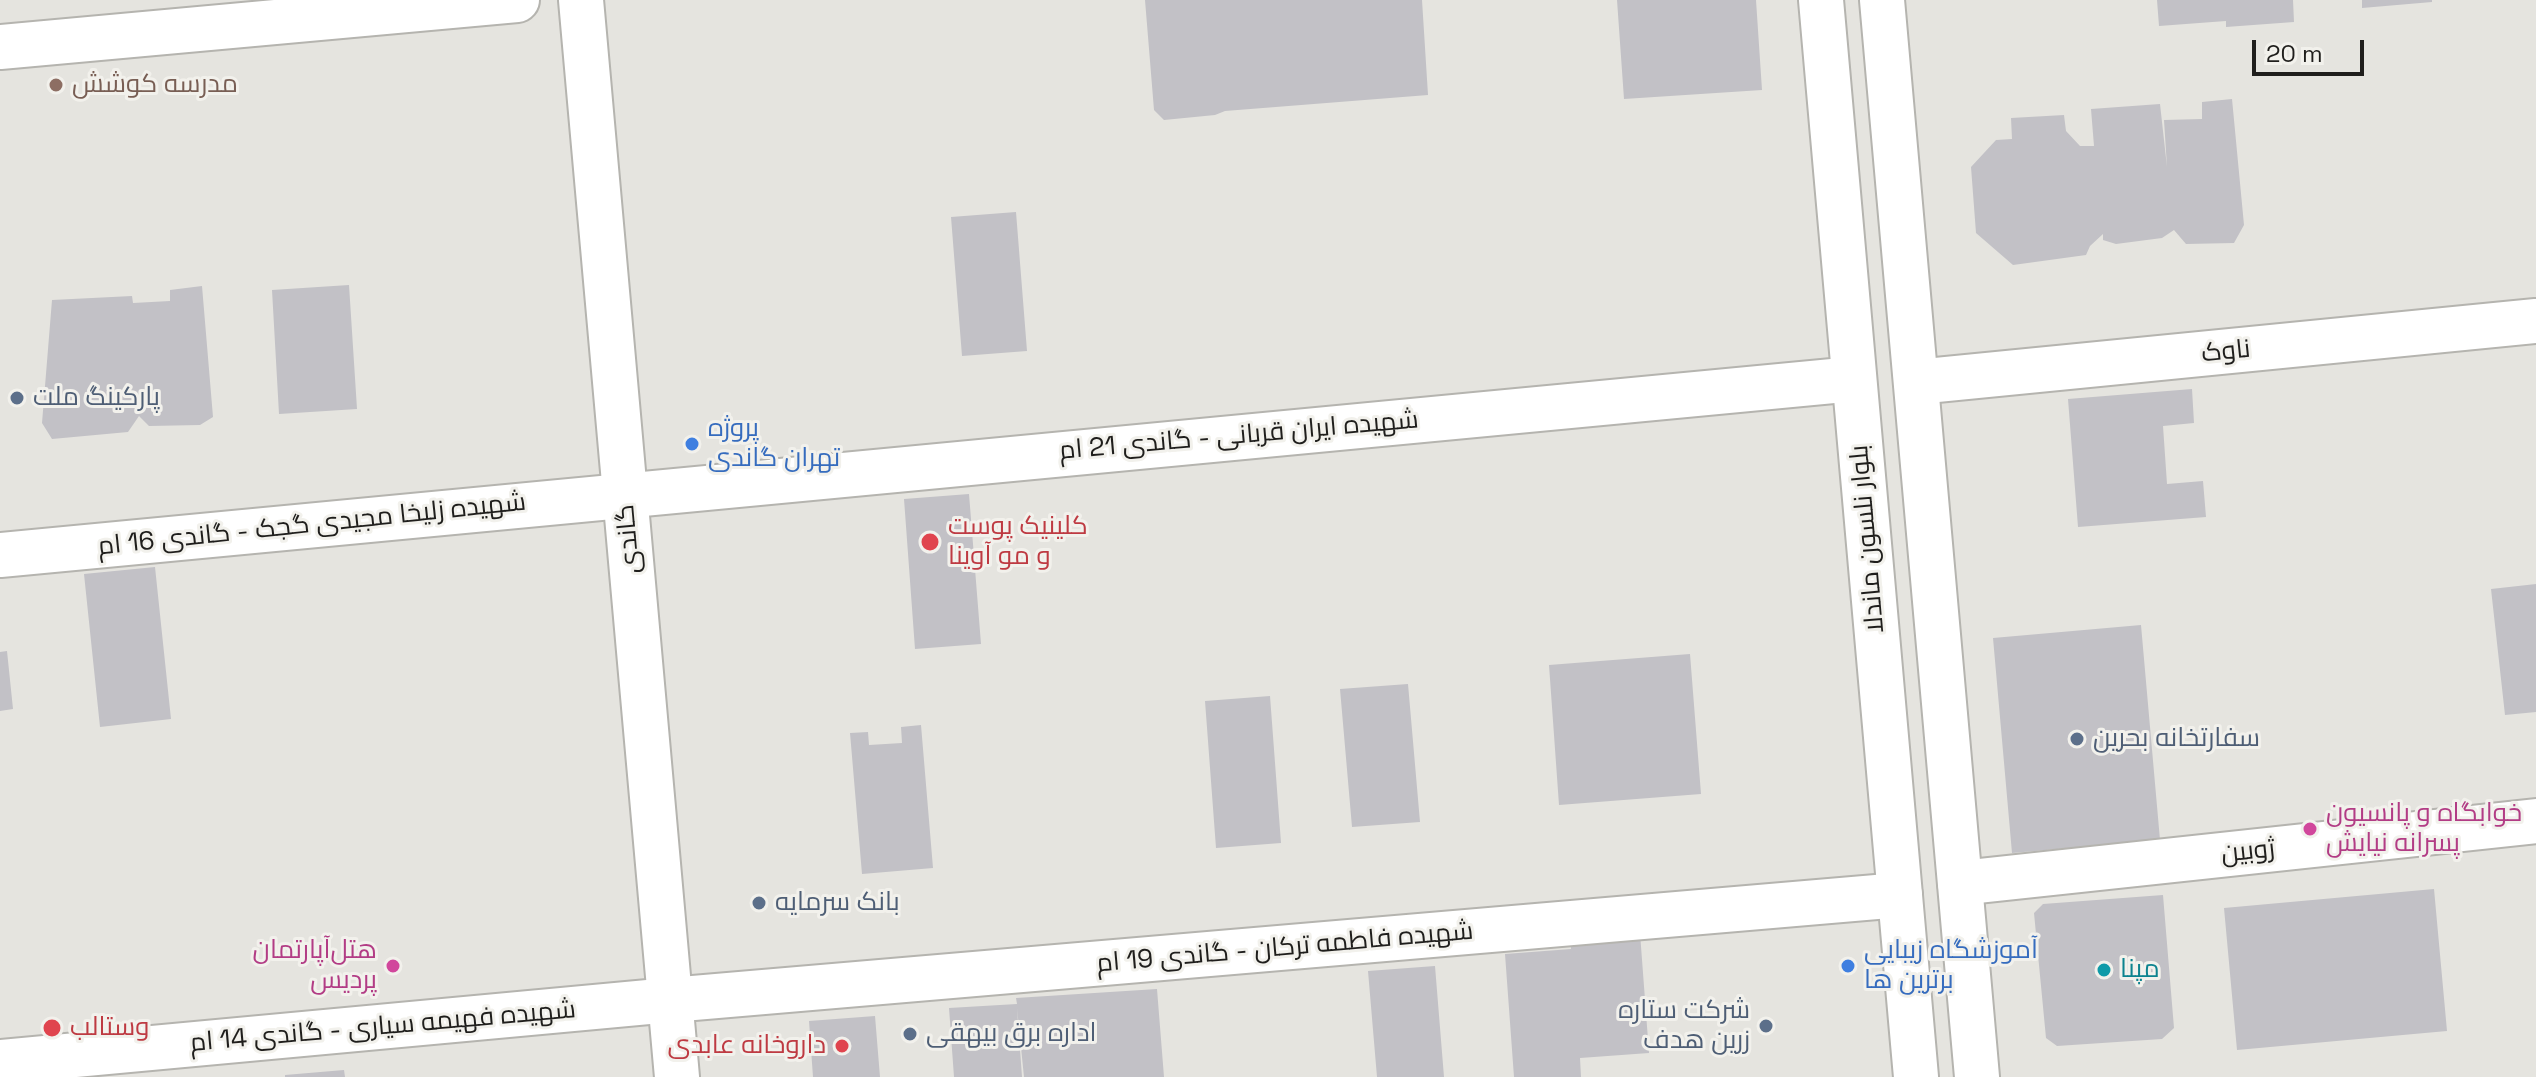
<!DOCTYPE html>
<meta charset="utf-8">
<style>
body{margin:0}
#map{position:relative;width:2536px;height:1077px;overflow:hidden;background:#e5e4df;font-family:"Space Grotesk",sans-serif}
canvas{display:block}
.scale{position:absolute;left:2252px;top:40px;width:112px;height:36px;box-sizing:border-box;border:4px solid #1f1e1c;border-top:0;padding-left:10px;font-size:24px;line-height:28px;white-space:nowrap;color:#1f1e1c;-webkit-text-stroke:6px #f2f1ec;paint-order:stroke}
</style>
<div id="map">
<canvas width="2536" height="1077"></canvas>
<div class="scale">20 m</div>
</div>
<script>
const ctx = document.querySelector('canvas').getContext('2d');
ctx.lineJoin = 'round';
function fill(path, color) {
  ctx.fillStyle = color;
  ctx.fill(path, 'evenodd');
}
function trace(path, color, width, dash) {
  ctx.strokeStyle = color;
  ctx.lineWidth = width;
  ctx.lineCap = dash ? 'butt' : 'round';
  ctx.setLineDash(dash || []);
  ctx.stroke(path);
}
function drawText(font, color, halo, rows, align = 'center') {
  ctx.font = font + ' "Space Grotesk",Cairo,sans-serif';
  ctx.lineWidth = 6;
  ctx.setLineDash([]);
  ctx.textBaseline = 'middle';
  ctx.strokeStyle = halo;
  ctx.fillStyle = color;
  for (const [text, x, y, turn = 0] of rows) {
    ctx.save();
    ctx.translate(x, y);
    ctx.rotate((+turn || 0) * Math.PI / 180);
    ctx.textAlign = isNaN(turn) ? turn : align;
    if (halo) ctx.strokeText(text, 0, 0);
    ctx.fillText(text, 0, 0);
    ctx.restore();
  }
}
const building = new Path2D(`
 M1145,0H1422L1428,95L1225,111L1215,115L1164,120L1154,110Z
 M1617,0H1756L1762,90L1624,99Z
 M2157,0H2293L2294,22L2226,27V21L2159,26Z
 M2362,0H2432V2L2362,8Z
 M2232,99L2244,225L2234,243L2186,244L2174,230L2162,238L2116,244L2103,240V234L2090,246L2086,255L2013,265L1976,233L1971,167L1996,140L2012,139L2011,118L2064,115L2066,131L2080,146H2094L2091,109L2160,104L2167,167L2164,120L2202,119V102Z
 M1016,212L1027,351L962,356L951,217Z
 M349,285L357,409L279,414L272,290Z
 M202,286L213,417L200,425L149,426L139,416L128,432L52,439L42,423L52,300L132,296L133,303L170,301V290Z
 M2192,389L2194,423L2163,426L2167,484L2203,481L2206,517L2078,527L2068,399Z
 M969,494L981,644L915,649L904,499Z
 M155,567L171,719L100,727L84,574Z
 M2536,584V712L2505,715L2491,589Z
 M2141,625L2160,840L2012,853L1993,638Z
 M7,651L13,709L0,711V652Z
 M1690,654L1701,794L1559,805L1549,665Z
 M1408,684L1420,822L1352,827L1340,689Z
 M1270,696L1281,843L1216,848L1205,701Z
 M921,725L933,868L862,874L850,733L868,732L869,745L902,743L901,727Z
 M2434,889L2447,1031L2237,1050L2224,908Z
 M2163,895L2174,1028L2162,1039L2057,1046L2046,1038L2034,913L2043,904Z
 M1640,933L1649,1053L1580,1058L1581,1077H1514L1505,954L1571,949L1570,938Z
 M1435,966L1444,1077H1377L1368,971Z
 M1157,989L1164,1077H1024L1017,1008L1022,1077H954L949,1008L1017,1004L1016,998Z
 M875,1016L880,1077H813L809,1021Z
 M344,1070L345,1077H285V1075Z`);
const street = new Path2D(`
 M0,47L517,0
 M1916,382L2536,321
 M0,555L1854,379
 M1960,883L2536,821
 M0,1062L670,1000L1900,895`);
const secondary = new Path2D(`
 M581,0L677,1077
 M1821,0L1916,1077
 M1882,0L1977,1077`);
const markers = [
 [56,85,8,"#8d6e63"],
 [17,398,8,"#5c6f8a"],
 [692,444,8,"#3f7fe0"],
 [930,542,10,"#e0444e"],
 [2077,739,8,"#5c6f8a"],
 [2310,829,8,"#d1479c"],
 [759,903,8,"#5c6f8a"],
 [393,966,8,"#d1479c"],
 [1848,966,8,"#3f7fe0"],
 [2104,970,8,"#0f9aa8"],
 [1766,1026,8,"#5c6f8a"],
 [52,1028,10,"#e0444e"],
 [910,1034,8,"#5c6f8a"],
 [842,1046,8,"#e0444e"]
];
const educationNames = [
 ["مدرسه کوشش",72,85]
];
const streetNames = [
 ["ناوک",2226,352,-6],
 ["شهیده ایران قربانی - گاندی 21 ام",1239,436,-5],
 ["شهیده زلیخا مجیدی گجک - گاندی 16 ام",312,525,-6],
 ["گاندی",629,539,-95],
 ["بلوار نلسون ماندلا",1868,539,-95],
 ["ژوبین",2248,852,-6],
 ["شهیده فاطمه ترکان - گاندی 19 ام",1285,948,-5],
 ["شهیده فهیمه سیاری - گاندی 14 ام",383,1027,-5]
];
const serviceNames = [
 ["پارکینگ ملت",33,398],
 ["سفارتخانه بحرین",2093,739],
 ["بانک سرمایه",775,903],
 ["شرکت ستاره",1750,1011,"right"],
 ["زرین هدف",1750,1041,"right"],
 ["اداره برق بیهقی",926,1034]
];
const shopNames = [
 ["پروژه",708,429],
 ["تهران گاندی",708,459],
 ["آموزشگاه زیبایی",1864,951],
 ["برترین ها",1864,981]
];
const healthNames = [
 ["کلینیک پوست",948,527],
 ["و مو آوینا",948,557],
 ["وستالب",70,1028],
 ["داروخانه عابدی",826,1046,"right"]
];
const hotelNames = [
 ["خوابگاه و پانسیون",2326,814],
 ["پسرانه نیایش",2326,844],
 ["هتل‌آپارتمان",377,951,"right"],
 ["پردیس",377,981,"right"]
];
const cultureNames = [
 ["مپنا",2120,970]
];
fill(building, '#c2c1c6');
trace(street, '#b5b4af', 48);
trace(secondary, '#b5b4af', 48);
trace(street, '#fff', 44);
trace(secondary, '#fff', 44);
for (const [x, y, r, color] of markers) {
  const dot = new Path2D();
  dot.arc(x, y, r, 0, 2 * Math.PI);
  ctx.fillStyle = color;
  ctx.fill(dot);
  trace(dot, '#f2f1ec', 3);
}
drawText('26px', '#785e54', '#f2f1ec', educationNames, 'left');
drawText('26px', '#1f1e1c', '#f2f1ec', streetNames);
drawText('26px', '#4e5e75', '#f2f1ec', serviceNames, 'left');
drawText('26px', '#366cbe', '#f2f1ec', shopNames, 'left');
drawText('26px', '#be3a42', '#f2f1ec', healthNames, 'left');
drawText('26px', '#b23c85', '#f2f1ec', hotelNames, 'left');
drawText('26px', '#0d838f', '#f2f1ec', cultureNames, 'left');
</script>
